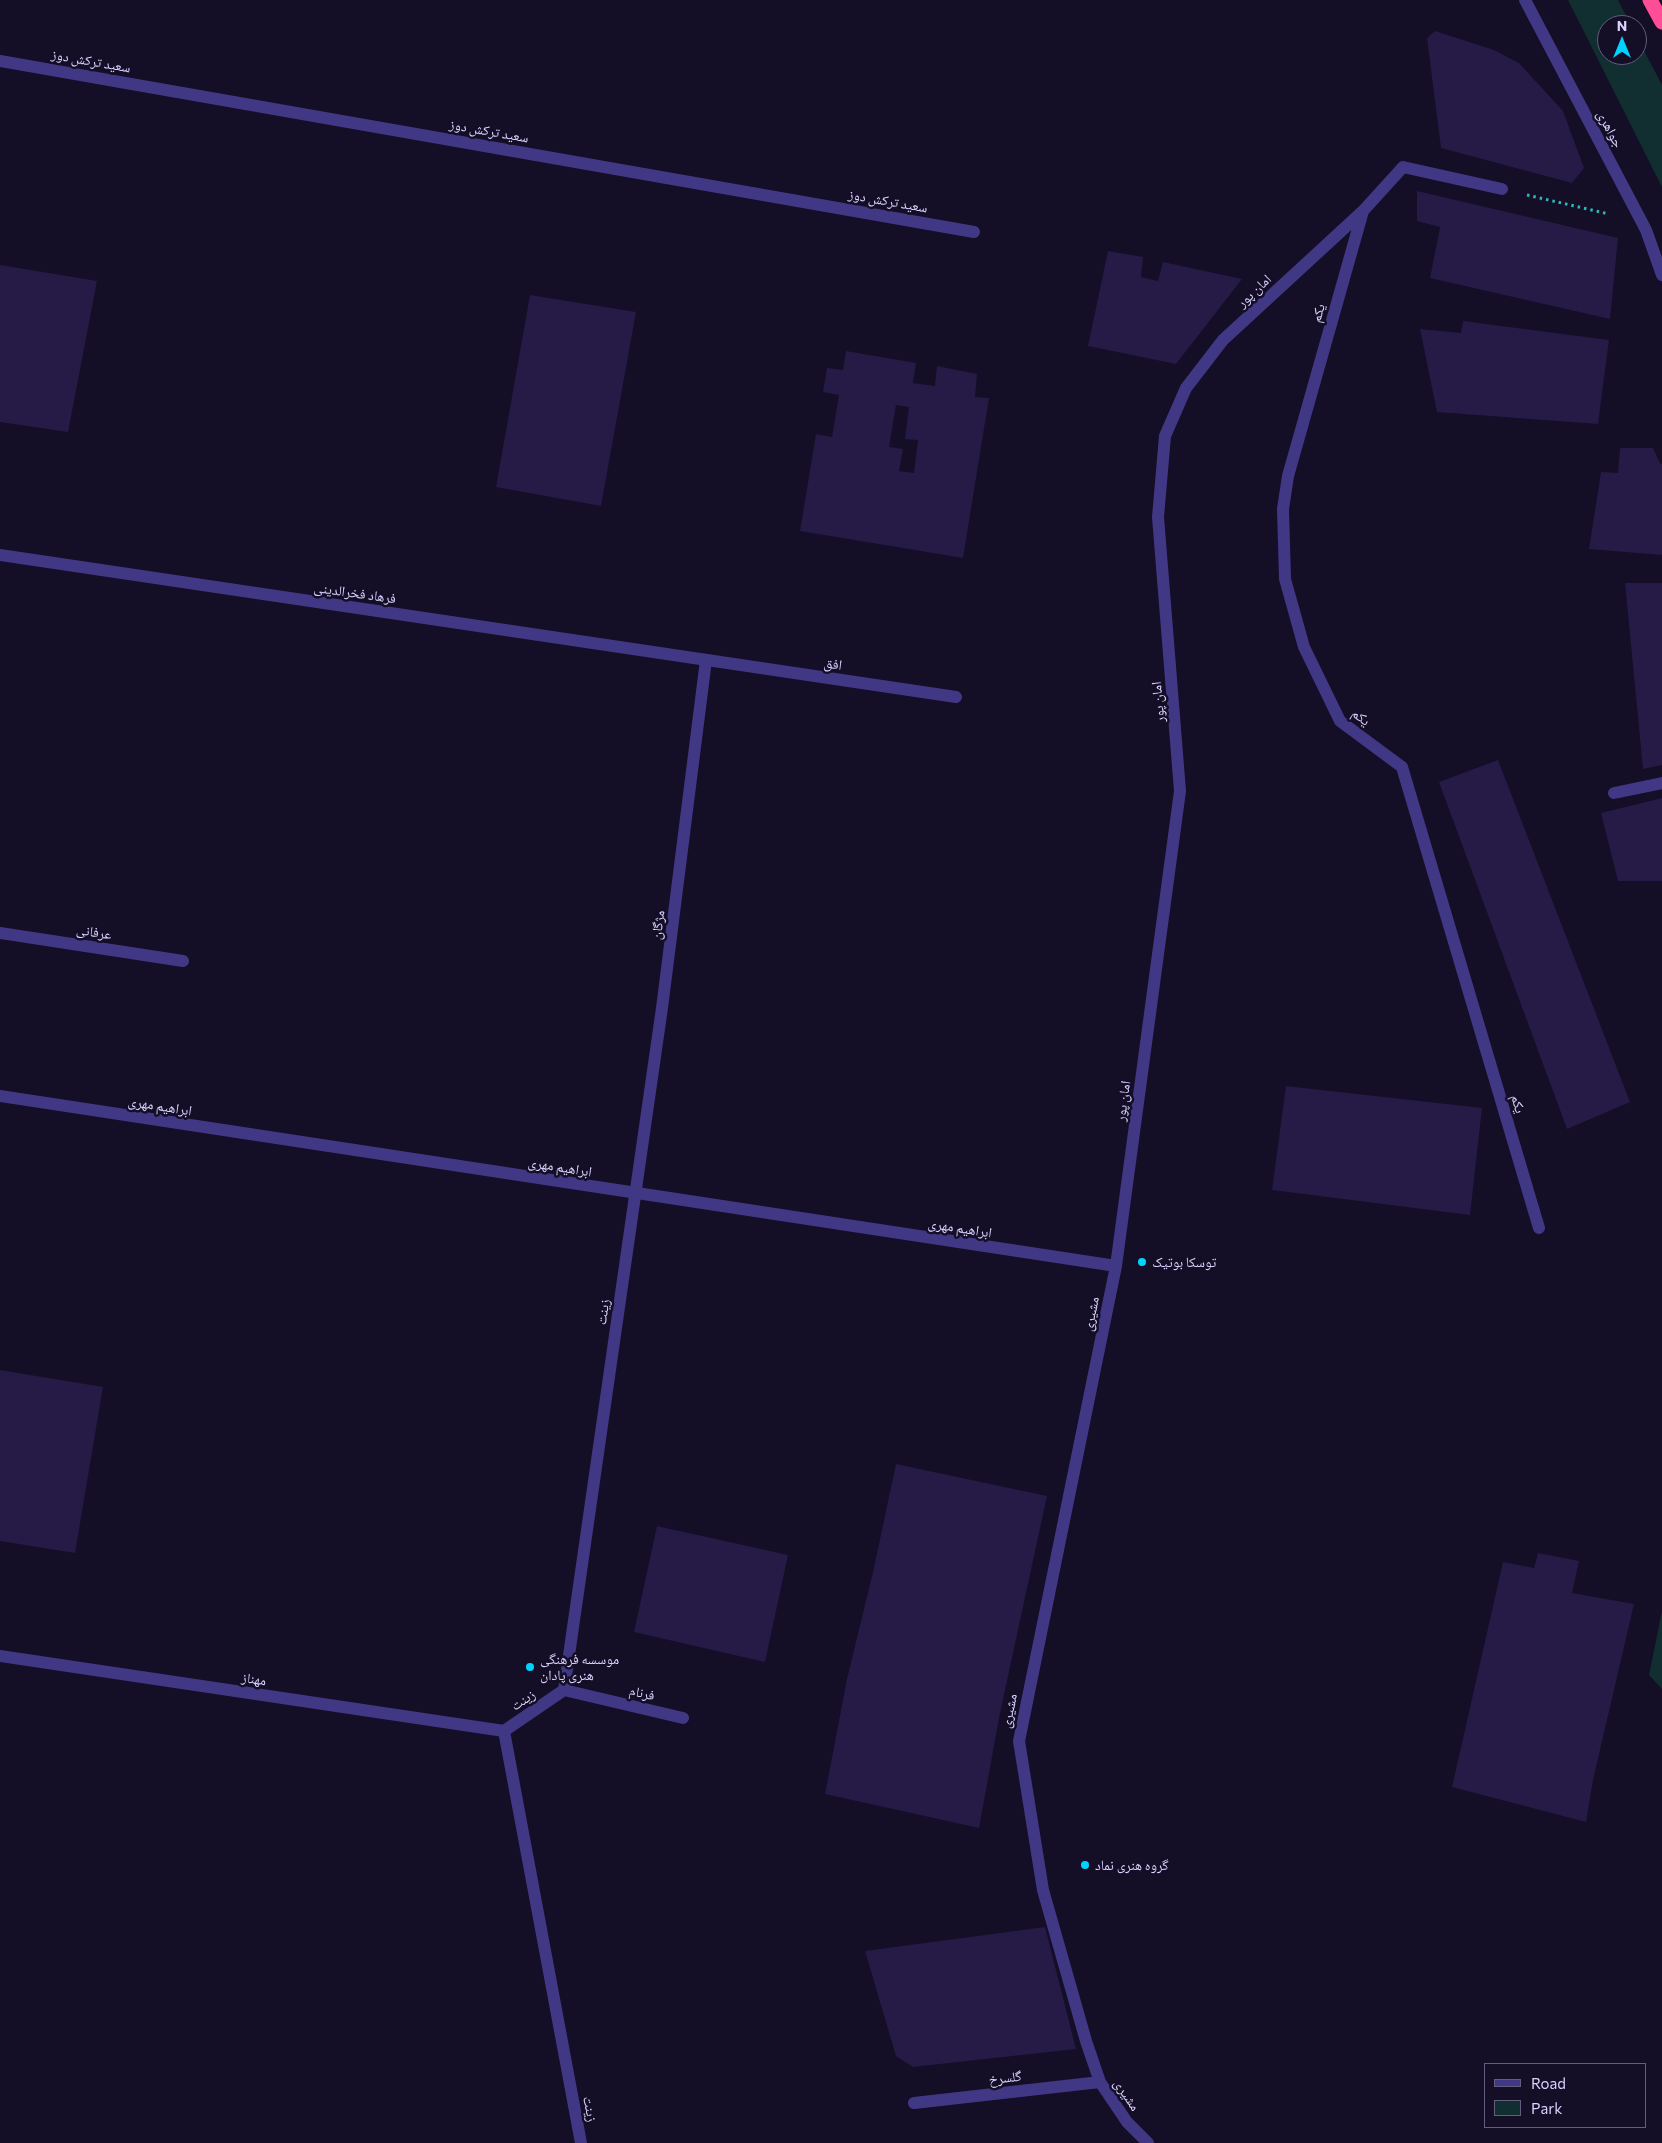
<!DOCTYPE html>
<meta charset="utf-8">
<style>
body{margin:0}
#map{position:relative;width:1662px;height:2143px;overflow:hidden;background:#140e26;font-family:Commissioner,sans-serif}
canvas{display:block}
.legend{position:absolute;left:1484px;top:2063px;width:162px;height:65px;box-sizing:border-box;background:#140e26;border:1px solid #645d7d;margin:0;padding:6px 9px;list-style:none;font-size:15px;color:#dbd3ff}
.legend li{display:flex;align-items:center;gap:10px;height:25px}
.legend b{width:25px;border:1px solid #645d7d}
.north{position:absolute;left:1597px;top:15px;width:50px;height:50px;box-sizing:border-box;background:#140e26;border:1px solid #645d7d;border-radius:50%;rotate:0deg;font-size:14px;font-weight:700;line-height:20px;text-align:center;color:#dbd3ff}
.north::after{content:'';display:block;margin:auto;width:18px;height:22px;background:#00d4fe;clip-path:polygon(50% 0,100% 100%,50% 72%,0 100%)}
</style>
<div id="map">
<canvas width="1662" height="2143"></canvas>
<ul class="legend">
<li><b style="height:6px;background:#403885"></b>Road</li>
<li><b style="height:14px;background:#112f30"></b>Park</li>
</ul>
<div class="north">N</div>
</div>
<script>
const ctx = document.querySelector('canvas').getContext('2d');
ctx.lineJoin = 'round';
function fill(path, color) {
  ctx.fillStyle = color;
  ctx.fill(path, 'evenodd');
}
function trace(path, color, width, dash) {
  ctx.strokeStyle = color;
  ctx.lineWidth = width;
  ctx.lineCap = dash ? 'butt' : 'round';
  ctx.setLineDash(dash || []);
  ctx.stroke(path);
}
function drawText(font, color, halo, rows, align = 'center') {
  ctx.font = font + ' Commissioner,"Noto Naskh Arabic",sans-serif';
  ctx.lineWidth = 5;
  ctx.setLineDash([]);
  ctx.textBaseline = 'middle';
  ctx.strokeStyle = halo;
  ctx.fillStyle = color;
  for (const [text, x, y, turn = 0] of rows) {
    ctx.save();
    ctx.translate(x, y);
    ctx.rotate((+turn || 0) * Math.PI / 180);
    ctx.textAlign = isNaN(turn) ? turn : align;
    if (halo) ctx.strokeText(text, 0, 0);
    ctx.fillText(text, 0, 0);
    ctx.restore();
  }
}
const green = new Path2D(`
 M1568,0H1618L1631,25H1607V55H1637V37L1662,85V187Z
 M1662,1611V1689L1649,1675Z`);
const building = new Path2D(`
 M1435,31L1494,50L1519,63L1563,111L1584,168L1572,183L1441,148L1427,38Z
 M1417,191L1618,238L1610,319L1430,278L1440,227L1417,221Z
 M1108,251L1143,257L1141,277L1158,281L1163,262L1242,279L1176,364L1088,346Z
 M0,265L97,281L68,432L0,422Z
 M530,295L636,312L601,506L496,487Z
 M1463,321L1609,340L1598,424L1437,412L1420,329L1461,333Z
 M846,351L916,363L913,383L935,386L937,366L977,374L975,397L989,398L963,558L800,531L816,434L832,437L839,395L823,392L827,368L843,370ZM896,405L909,407L905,439L918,440L914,473L899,471L903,449L889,447Z
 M1620,448H1653L1660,463L1662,464V555L1589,549L1601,472L1618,473Z
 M1625,583H1662V765L1643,769Z
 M1498,760L1630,1102L1567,1129L1439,782Z
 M1662,798V881H1618L1601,813Z
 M1286,1086L1482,1108L1470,1215L1272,1190Z
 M0,1370L103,1387L75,1553L0,1541Z
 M896,1464L1047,1496L1000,1713L979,1828L825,1794L847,1679L873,1572Z
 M657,1526L788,1555L765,1662L634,1632Z
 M1538,1553L1579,1561L1572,1593L1634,1604L1593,1780L1586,1822L1452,1787L1503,1562L1534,1568Z
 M1045,1927L1076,2049L913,2067L896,2056L865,1951Z`);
const path = new Path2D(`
 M1527,195L1609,214`);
const minor = new Path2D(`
 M1525,0L1646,230L1662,275
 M0,61L974,232
 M1363,211L1288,476L1283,509L1285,579L1304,647L1340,721L1402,767L1539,1228
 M0,555L956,697
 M1614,793L1662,783
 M0,933L183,961
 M0,1096L1116,1266
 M0,1656L504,1731
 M564,1690L683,1718
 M914,2103L1100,2082
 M581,2143L504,1731L564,1690L662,1008L706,660
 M1148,2143L1127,2122L1100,2082L1086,2041L1043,1890L1019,1741L1116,1266L1180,791L1158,517L1165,436L1186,388L1223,340L1363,211L1403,167L1502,189`);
const highway = new Path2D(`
 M1650,0L1662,22`);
const markers = [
 [1142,1262,5,"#00d4fe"],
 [530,1667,5,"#00d4fe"],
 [1085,1865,5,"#00d4fe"]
];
const streetNames = [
 ["سعید ترکش دوز",91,61,10],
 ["جواهری",1610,129,62],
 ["سعید ترکش دوز",489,131,10],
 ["سعید ترکش دوز",888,201,10],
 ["امان پور",1254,291,-43],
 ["یکم",1318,313,-74],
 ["فرهاد فخرالدینی",355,593,8],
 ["افق",833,664,8],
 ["امان پور",1158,702,-95],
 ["یکم",1361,717,38],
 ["مژگان",658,925,-83],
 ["عرفانی",94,932,9],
 ["امان پور",1123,1101,-82],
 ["یکم",1518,1104,74],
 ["ابراهیم مهری",160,1106,9],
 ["ابراهیم مهری",560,1167,9],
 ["ابراهیم مهری",960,1228,9],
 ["زینت",603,1312,-82],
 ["مشیری",1091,1314,-78],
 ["مهناز",254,1679,8],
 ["فرنام",642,1693,13],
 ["زینت",523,1700,-34],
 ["مشیری",1009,1711,-78],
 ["گلسرخ",1005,2078,-7],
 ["مشیری",1127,2095,56],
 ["زینت",590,2109,79]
];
const poiNames = [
 ["توسکا بوتیک",1152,1262],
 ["موسسه فرهنگی",540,1659],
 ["هنری پادان",540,1675],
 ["گروه هنری نماد",1095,1865]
];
fill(green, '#112f30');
fill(building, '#261a47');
trace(path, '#2cb9b9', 3, [2.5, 4]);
trace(minor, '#403885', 12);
trace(highway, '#ff4e97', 15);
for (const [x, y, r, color] of markers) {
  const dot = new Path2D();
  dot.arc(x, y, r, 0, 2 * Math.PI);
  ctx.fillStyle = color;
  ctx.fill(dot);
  trace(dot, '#140e26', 2);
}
drawText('14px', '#dbd3ff', '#140e26', streetNames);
drawText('14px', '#dbd3ff', '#140e26', poiNames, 'left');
</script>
